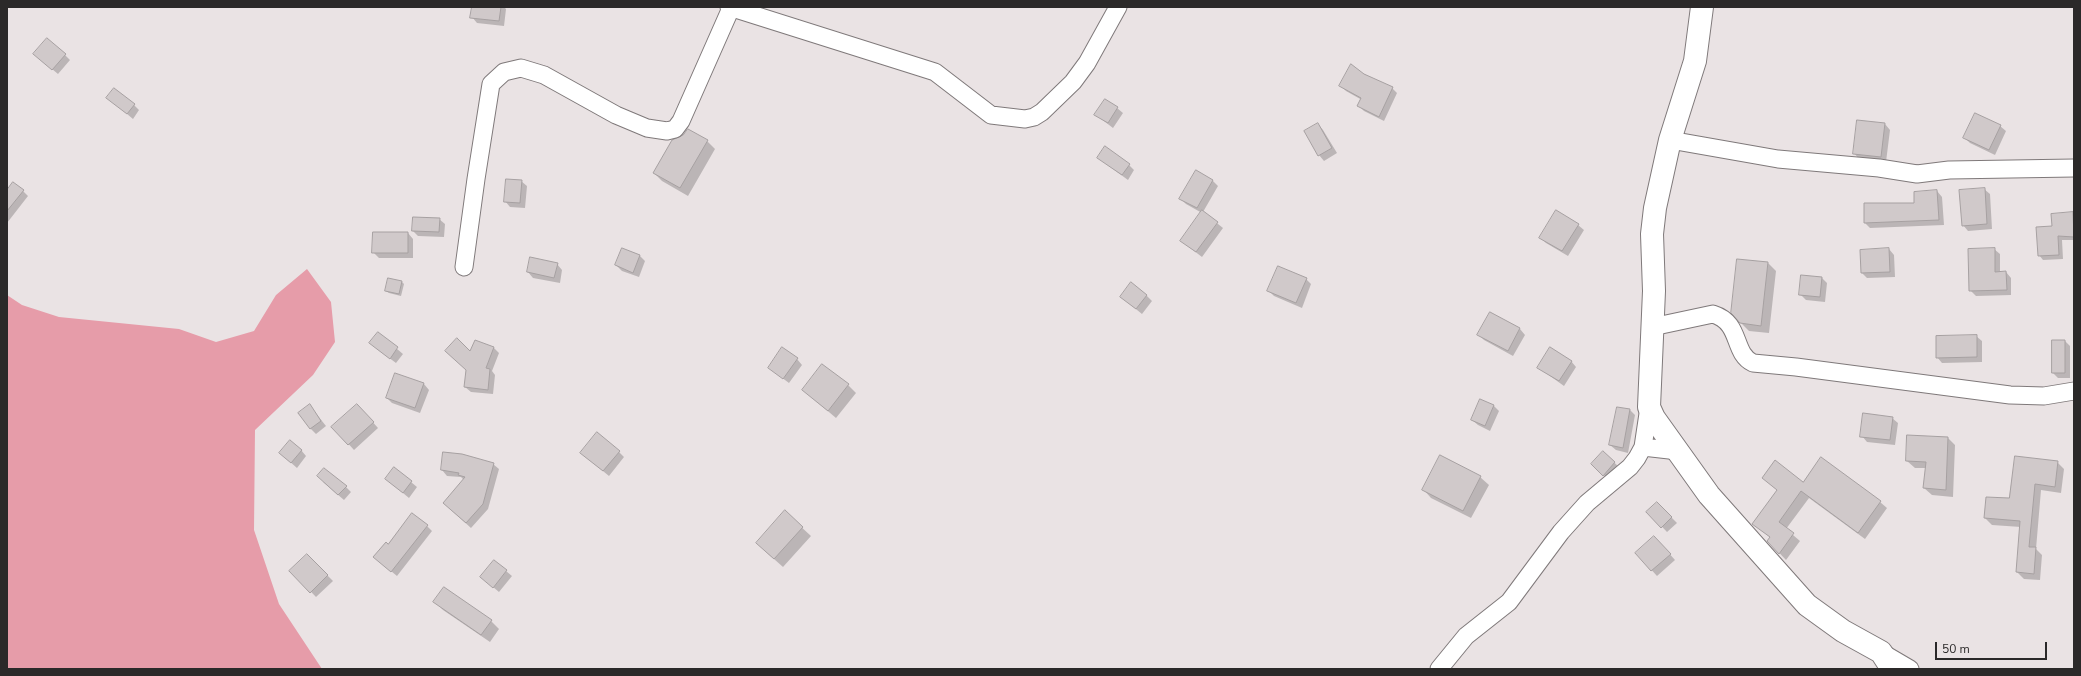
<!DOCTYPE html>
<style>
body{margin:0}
#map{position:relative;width:2081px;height:676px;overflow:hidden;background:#eae3e4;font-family:"Nunito Sans",sans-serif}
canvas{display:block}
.frame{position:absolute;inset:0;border:8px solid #2b2929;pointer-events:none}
.scale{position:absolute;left:1935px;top:642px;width:112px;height:18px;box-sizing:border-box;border:2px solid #2b2929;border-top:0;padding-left:5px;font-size:12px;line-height:14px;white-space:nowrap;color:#2b2929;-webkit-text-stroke:3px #eae3e4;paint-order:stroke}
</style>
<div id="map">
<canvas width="2081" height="676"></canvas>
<div class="frame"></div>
<div class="scale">50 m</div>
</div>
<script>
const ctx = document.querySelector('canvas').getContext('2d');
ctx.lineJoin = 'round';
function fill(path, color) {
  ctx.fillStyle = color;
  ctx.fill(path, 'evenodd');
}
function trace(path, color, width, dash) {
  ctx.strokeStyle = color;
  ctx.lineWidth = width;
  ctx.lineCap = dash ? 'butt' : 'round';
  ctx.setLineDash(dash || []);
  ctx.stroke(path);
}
const green = new Path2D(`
 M307,269L331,302L335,342L313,375L255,430L254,530L279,604L322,669H7V295L22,305L59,317L179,329L216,342L254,331L276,295Z`);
const shadow = new Path2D(`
 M472,7H504L506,9L504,26L477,23L472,17Z
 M65,55L70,60L58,74L40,59Z
 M1364,74L1392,88L1397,93L1384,121L1364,111L1359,106L1362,100L1346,91L1340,85Z
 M108,98L134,105L139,110L133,119Z
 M1117,108L1123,113L1113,128L1096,115Z
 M1318,124L1323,130L1337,153L1324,161L1319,155Z
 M1885,124L1890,130L1886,162L1859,159L1854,153Z
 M2000,126L2006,131L1995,155L1970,143L1965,138Z
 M707,141L715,149L688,196L662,181L654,173Z
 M1098,158L1129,165L1134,170L1128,180Z
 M1212,180L1218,186L1203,212L1223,228L1202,257L1181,241L1202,213L1186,204L1181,199Z
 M521,181L527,186L525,208L510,207L505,201Z
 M1984,189L1990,194L1992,229L1968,231L1963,225Z
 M7,191H23L28,196L7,223Z
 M1937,191L1942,197L1944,225L1870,228L1865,223L1915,204Z
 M2074,213V240H2062L2063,259L2043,260L2039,255L2053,227L2052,215Z
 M439,219L445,224L444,237L418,236L413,231Z
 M1578,225L1584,230L1568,256L1546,243L1541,238Z
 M408,233L413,239V258H379L373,252Z
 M622,249L640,256L645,261L639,277L622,271L616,265Z
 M1889,249L1894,255L1895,277L1867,278L1862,273Z
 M1994,249L2000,254V273L2006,272L2011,278V295L1976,296L1970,290Z
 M1768,263L1776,271L1769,333L1749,331L1741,323Z
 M557,264L562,270L560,283L533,278L528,272Z
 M1802,276L1822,278L1827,283L1825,302L1806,300L1800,294Z
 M1306,279L1311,284L1302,308L1274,296L1269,291Z
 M402,282L404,284L401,296L389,293L386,291Z
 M1146,295L1152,301L1142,314L1121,297Z
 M1490,313L1520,329L1525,335L1513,356L1484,340L1479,335Z
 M378,333L403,354L396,363L376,348Z
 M1976,336L1982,341V362L1942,363L1937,357Z
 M476,341L494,348L499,353L492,371L495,375L493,394L471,392L465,387L471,352Z
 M2065,341L2070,346V378H2058L2053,373Z
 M797,359L802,365L789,383L769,368Z
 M1571,361L1576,367L1564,386L1539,368Z
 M396,374L424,384L429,390L420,413L392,403L387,398Z
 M848,385L856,393L836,418L803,390Z
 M1481,400L1494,406L1499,411L1490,431L1478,425L1472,420Z
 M310,406L326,426L316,434L310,428Z
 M1618,408L1630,410L1635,415L1628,453L1616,450L1610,445Z
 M362,410L378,428L354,450L333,427Z
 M2073,415H2074V440L2073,439Z
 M1892,418L1898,423L1895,445L1867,442L1862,436Z
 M1948,438L1955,445L1953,497L1932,495L1924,488L1926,468H1915L1907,461Z
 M301,450L306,456L297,468L280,453Z
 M619,452L624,457L609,476L587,458Z
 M1603,452L1620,468L1609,480L1592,464Z
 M2057,462L2064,469L2061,493L2041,490L2036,549L2042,555L2040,580L2024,579L2017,572L2021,527L1992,525L1985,518Z
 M493,464L499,469L488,509L471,528L449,508L464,480L461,477L447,476L442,470Z
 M394,468L417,487L409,498L386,479Z
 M1480,477L1489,485L1471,518L1431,498L1423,489Z
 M1763,478L1803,483L1880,502L1887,508L1865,539L1809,498L1786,529L1800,541L1786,560L1768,541L1771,538L1753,523L1778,491Z
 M323,482L346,487L351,492L344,500Z
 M1657,503L1677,523L1667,532L1648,512Z
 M785,512L811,536L783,567L765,551Z
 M427,526L432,531L397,576L380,562L388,545Z
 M1659,542L1675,560L1657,576L1636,553Z
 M307,555L333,581L316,597L291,571Z
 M494,561L512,576L499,592L481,577Z
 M435,602L491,621L499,629L490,642L443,610Z`);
const building = new Path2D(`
 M472,7H501L499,21L470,18Z
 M47,38L66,54L52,70L33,54Z
 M1351,64L1364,74L1393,87L1379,117L1357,106L1361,98L1339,86Z
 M114,88L135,104L127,114L106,98Z
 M1105,99L1118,107L1108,123L1094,115Z
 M1975,113L2001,125L1989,150L1963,138Z
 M1857,120L1885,123L1881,157L1853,154Z
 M1318,123L1332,148L1318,156L1304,131Z
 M688,129L708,140L680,188L653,173L672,140L683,135Z
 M1105,146L1130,164L1122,175L1097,158Z
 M1196,170L1213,180L1197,208L1179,199Z
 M506,179L522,180L520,203L504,202Z
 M13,182L24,190L7,211V190Z
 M1985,188L1987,224L1962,226L1959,190Z
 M1937,190L1939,220L1864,223V203H1914V192Z
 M1202,210L1218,222L1196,252L1180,241Z
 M1556,210L1579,224L1562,251L1539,238Z
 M2073,212L2074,237L2058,236L2059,255L2038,256L2036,227L2052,226L2051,214Z
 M413,217L440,218L439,232L412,231Z
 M373,232H408V253H372Z
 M622,248L640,255L633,273L615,265Z
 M1889,248L1890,272L1861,273L1860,250Z
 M1995,248V272L2006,271L2007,290L1969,291L1968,249Z
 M530,257L558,263L554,278L527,272Z
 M1737,259L1768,262L1761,326L1740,323L1731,313Z
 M1278,266L1307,278L1296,303L1267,291Z
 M1801,275L1822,277L1820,297L1799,295Z
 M388,278L402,281L399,294L385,291Z
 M1131,282L1147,295L1136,309L1120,297Z
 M1490,312L1520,328L1508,351L1477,335Z
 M378,332L398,347L390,359L369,343Z
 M1977,335V357L1936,358V336Z
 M457,338L470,351L475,340L494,347L486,368L490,369L488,390L464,387L466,370L445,351Z
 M2052,340H2065V373H2052Z
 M782,347L798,358L783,379L768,368Z
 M1550,347L1572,361L1559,381L1537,368Z
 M822,364L849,384L828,411L802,390Z
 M395,373L424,383L415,408L386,398Z
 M1480,399L1494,405L1485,426L1471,420Z
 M310,404L321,421L310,429L298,413Z
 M357,404L374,422L348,445L331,427Z
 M1617,407L1630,409L1623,448L1609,445Z
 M1863,413L1893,417L1890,440L1860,437Z
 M597,432L620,451L603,471L580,453Z
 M1907,435L1948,437L1946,490L1923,488L1926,462L1906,461Z
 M290,440L302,450L291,463L279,453Z
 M1603,451L1615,462L1603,476L1591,464Z
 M443,452L462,454L494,463L483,504L466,523L443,503L465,477L458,475L459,473L441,470Z
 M1440,455L1481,476L1463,511L1422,490Z
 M2015,456L2058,461L2055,487L2035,484L2029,547H2036L2034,574L2016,572L2020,521L1984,518L1986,497L2009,498Z
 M1821,457L1881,501L1858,533L1801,491L1779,522L1794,533L1779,554L1767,541L1770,537L1752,524L1777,490L1762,478L1775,460L1803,482Z
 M394,467L412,481L403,493L385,479Z
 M324,468L347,486L338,495L317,476Z
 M1657,502L1672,517L1661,528L1646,512Z
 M785,510L803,527L774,559L756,543Z
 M412,513L428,525L391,572L373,557L386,542L388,544Z
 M1654,536L1671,554L1651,571L1635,553Z
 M307,554L328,575L310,593L289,571Z
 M494,560L507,570L493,588L480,577Z
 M444,587L492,620L481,635L433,602Z`);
const street = new Path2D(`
 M729,7L935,72L991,115L1025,119L1034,117L1042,112L1073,82L1087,63L1118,7
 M1670,140L1778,159L1879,168L1917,174L1949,170L2074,168
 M464,267L476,179L491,84L504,72L521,68L544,75L616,115L647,128L667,131L675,129L681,121L731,8
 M1652,327L1713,314C1742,323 1732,353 1753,363L1796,367L2010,395L2044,396L2074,391
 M1643,447L1678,451
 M1881,652L1910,669
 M1439,669L1466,636L1509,602L1561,532L1587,503L1630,467L1637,458L1643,447L1649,407`);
const secondary = new Path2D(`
 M1702,7L1695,61L1670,140L1655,208L1652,234L1654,291L1649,407L1654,418L1709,495L1807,605L1843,631L1881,652L1892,669`);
fill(green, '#e69ca9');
fill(shadow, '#0003');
fill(building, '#d0c9ca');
trace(building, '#a6a0a1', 1);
trace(street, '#7f797a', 19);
trace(secondary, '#7f797a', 24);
trace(street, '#fff', 17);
trace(secondary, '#fff', 22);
</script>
